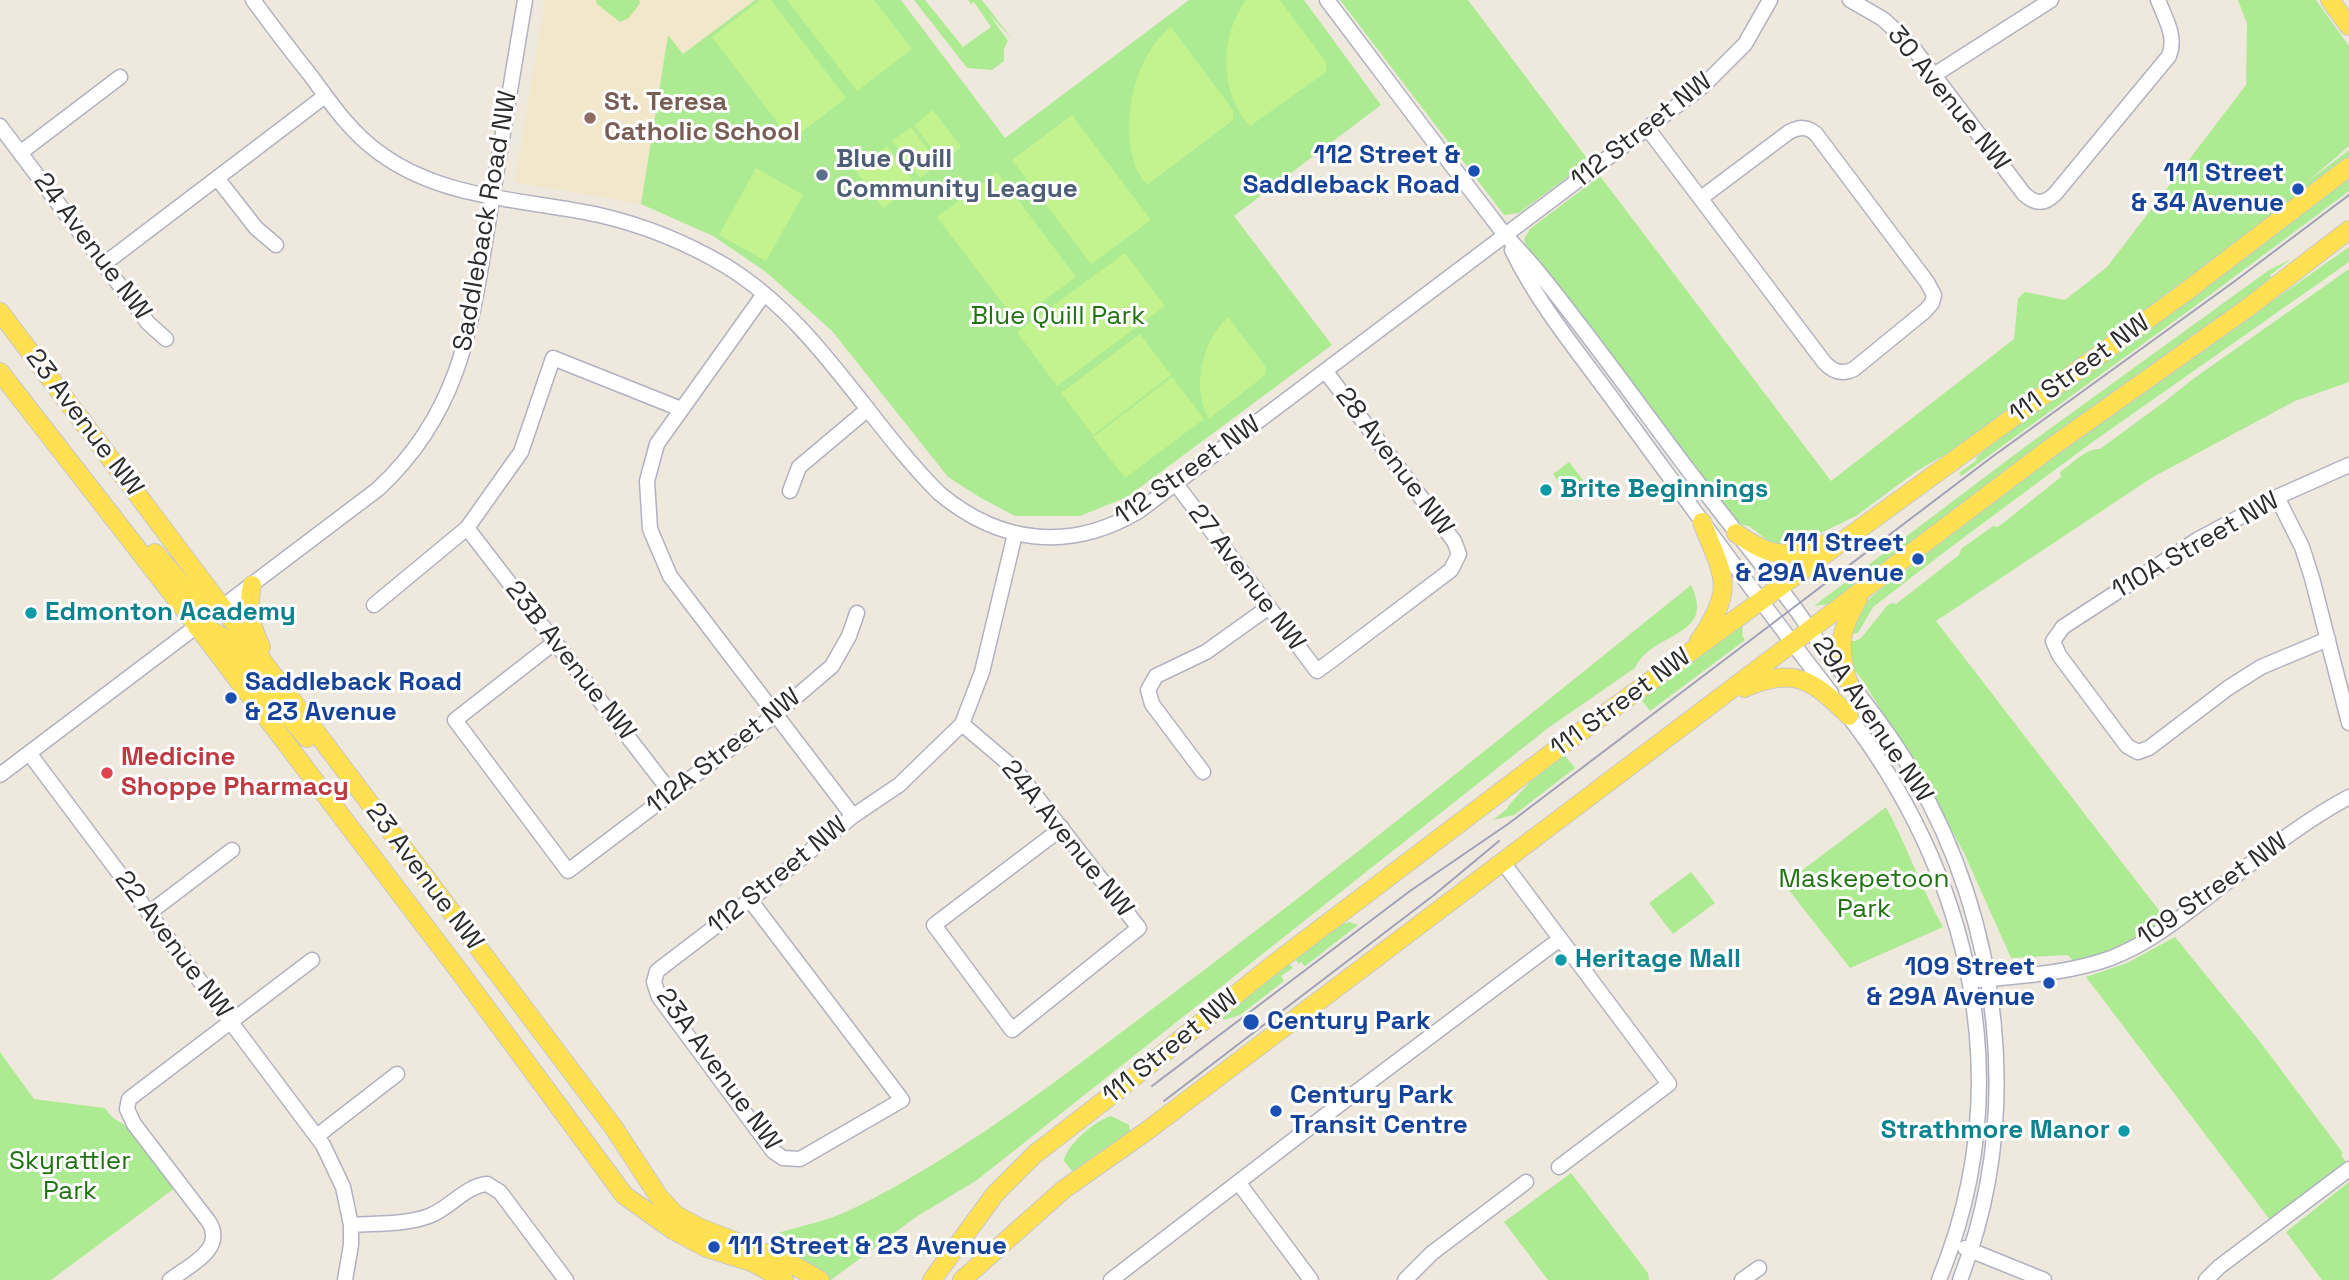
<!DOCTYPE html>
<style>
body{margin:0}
canvas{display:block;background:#efe8dd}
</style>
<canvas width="2349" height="1280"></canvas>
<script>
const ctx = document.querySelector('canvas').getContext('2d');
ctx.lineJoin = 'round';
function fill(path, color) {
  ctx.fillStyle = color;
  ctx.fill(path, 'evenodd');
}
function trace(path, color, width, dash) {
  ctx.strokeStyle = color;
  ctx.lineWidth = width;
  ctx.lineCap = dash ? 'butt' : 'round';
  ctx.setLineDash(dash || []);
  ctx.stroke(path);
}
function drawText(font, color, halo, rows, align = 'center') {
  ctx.font = font + ' "Space Grotesk",sans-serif';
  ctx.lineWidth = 6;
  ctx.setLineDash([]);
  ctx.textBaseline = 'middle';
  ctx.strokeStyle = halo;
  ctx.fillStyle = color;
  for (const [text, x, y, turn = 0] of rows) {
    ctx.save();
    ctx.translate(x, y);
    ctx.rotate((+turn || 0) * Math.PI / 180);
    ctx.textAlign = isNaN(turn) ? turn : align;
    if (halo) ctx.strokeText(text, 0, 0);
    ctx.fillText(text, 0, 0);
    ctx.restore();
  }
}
const education = new Path2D(`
 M545,0H755L683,55L668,36L641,204L515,182Z`);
const green = new Path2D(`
 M596,0H639L640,3L629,18L620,22L597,4Z
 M755,0H901L1005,138L1189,0H1304L1381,105L1234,216L1332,345L1127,497L1080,516H1015L981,498L948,477L832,331L766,272L713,236L641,204L668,35L683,54Z
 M914,0H925L963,47L991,27L974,2L971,4L968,0H982L1012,39L989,14L1008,41L1004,49V61L992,70L967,68Z
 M1340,0H1468L1589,161L1519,213L1504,215Z
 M2238,0H2316L2349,46V146L2307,182L2349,150V158L2307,190L2303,185L2298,189L2299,196L1961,445L1917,471L1856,516L1796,545L1771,543L1749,526L1735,524L1525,244L1524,239L1530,229L1600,176L1831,481L2014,339L2018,298L2025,292L2065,300L2107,267L2246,85L2247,24Z
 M2349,177V191L2191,309L1961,476L1959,473L1977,460L1976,458L1994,441Z
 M2349,247V262L2091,443L1951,547L1873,607L1858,633L1851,634C1855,601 1889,584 1913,565L1915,568L1920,564L1916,557L2023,477Z
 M2291,259L2270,275L2271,277L2246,300L2099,402L1839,596V598L1828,604L1814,606L2026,446L2269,270Z
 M2349,269V382L2295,401L2153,477L1936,621L2161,913L2159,915L2164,922C2135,941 2107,954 2073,961L2068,955L2011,958L1965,855L1924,779L1863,681L1848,661L1847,641H1855L1861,638L1886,607L1891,603L1896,604L1959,555L1961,549L1993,526L1998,527L2061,477L2060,472C2072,464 2086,448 2100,449L2164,402L2193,379Z
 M1569,462L1584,481L1567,494L1553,474Z
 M1691,585C1717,638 1652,631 1635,668L1548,728L977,1180L916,1217L831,1280H800L778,1233C801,1226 826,1221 848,1211C964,1155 1065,1074 1167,998C1345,865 1518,724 1691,585Z
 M1743,624L1742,635L1745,640L1650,711L1640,698Z
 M1563,753L1575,768L1514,815L1493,820L1508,808V806L1540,771Z
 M1886,807C1907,846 1921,888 1943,927L1850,968L1784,884Z
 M1691,872L1715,903L1673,934L1649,903Z
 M1349,922L1358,925L1305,966L1301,962L1299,964L1294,958L1337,926Z
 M2175,937L2261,1043L2343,1153L2341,1155L2346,1162L2270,1220L2086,977L2127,963Z
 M1288,962L1293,968L1281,976L1284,981L1240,1015L1224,1020L1223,1018L1250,992Z
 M0,1052L34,1099L105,1108C114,1121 115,1118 126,1126C144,1140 161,1170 175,1188L51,1280H0Z
 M1111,1116L1129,1125L1130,1131L1075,1171H1072L1064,1161C1066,1145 1096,1120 1111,1116Z
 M1571,1173L1648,1273L1649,1280H1548L1504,1222Z
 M2349,1182V1280H2322L2286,1232Z`);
const pitch = new Path2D(`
 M760,0H771L846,98L791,140L712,37Z
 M787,0H874L912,49L857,91Z
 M1246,0H1280L1326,62V72L1250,126C1219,92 1219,37 1246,0Z
 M1171,27L1233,110V120L1147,185C1142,178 1136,170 1134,162C1121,120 1135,54 1171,27Z
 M933,110L961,147L942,162L914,125Z
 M1072,115L1151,220L1091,264L1012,160Z
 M911,127L939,164L920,178L892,141Z
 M887,146L915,184L883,208L855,170Z
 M756,168L803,195L766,261L719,235Z
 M997,172L1076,277L1016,321L937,217Z
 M1125,253L1165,306L1057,386L1017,332Z
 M1228,317L1266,367L1265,375L1209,419C1191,388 1202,341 1228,317Z
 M1140,334L1171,375L1093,435L1061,393Z
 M1172,377L1204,419L1125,478L1093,437Z`);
const minor = new Path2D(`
 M253,0C272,26 291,51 311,76C332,105 352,134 381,154C445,200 525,199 599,215C643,225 687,243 726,266C817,322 866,420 939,493C1000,544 1070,552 1139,511L1703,86L1745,44L1770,0
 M1327,0C1383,74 1438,148 1495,222C1508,240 1525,255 1539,273C1591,337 1639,405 1689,471C1724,517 1760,562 1795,608C1805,622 1814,637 1825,651C1855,690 1888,730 1913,773C2001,924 2024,1116 1960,1280
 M1850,0L1883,19L1911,45L2024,194C2035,204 2044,205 2055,194L2169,56C2177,37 2165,18 2158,0
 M1934,75L2051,0
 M0,126L148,323L166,339
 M1648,129L1824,362C1833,372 1842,375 1854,369L1925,311L1932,303L1934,295L1927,282L1816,134C1807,126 1799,127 1789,132L1701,198
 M20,153L120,77
 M217,178L256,228L276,245
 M1512,250C1540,308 1584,359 1622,412C1691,506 1759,601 1831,693
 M104,264L325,96
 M764,294L657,444L647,481L650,529L670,576L853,816
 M1176,484L1317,671L1332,660L1451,570L1459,554L1454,541L1326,372
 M790,491L799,467L868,409
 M2277,497L2302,547L2312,578L2349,723
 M467,528L672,794
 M374,605L467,528L521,452L553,358L681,409
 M2328,639L2261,667L2228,688L2149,748L2138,752L2127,746L2059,655L2053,641L2063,627L2197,540L2277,497L2349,465
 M555,642L455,720L568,871L776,714L832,666L849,636L857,613
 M1843,709C1972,874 2020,1083 1939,1280
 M962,724L1015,769L1139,928L1012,1030L934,925L1062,828
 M29,753L323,1145L343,1187L351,1225
 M1203,772L1152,704L1148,690L1156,676L1206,652L1269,607
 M0,775L378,489C467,407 473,311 492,199C503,133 514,66 525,0
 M1502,861L1669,1084L1559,1167
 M750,900L902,1100L800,1159L783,1158L773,1151L659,997L654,982L657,971L750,900L853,816L899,785L962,724L982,672L1015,534
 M149,913L232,850
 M1979,980C2022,976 2070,973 2111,958C2145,945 2172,924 2201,902C2249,866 2296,825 2349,797
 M317,1136L397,1074
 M1238,1182L1311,1280
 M1965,1248L2044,1280
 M170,1280C188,1266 226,1250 209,1222L134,1124L127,1109L129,1099L312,960
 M345,1280L351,1245V1225C376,1223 404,1225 429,1216C449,1209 465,1186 487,1184L500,1192L566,1280
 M1111,1280L1327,1114L1560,939
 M1405,1280L1432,1253L1526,1182
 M1742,1280L1759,1268
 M2206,1280L2219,1267L2349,1169`);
const major = new Path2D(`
 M2330,0L2349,26
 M0,312L614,1128L659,1197L676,1215L698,1227L788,1262L820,1280
 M0,372L188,614L462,975L624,1195L673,1230L707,1248L754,1263L784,1280
 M1736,533C1777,562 1789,556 1833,541
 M155,553L187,590L211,609L222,608
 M252,585C247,609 251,626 261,647
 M197,627L212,631L222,637L307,738
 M1699,641C1736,587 1724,578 1702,522
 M1848,681C1837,647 1840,630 1858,599
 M1744,688C1795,666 1813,680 1849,716
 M932,1280L995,1194L1035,1154L1118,1090L1270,967L1557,749L2184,293L2349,167
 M962,1280L1063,1190L1148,1130L2049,449L2246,309L2349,230`);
const tram = new Path2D(`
 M1152,1086L1410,891L1508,824L1992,457L2235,281L2349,195
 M1164,1101L1434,895L1499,841`);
const markers = [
 [590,118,7,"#8d6e63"],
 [1474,171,7,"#1a4fb4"],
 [822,175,7,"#5c6f8a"],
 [2298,189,7,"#1a4fb4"],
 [1546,490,7,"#0f9aa8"],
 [1918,559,7,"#1a4fb4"],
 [31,613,7,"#0f9aa8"],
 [231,698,7,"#1a4fb4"],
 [107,773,7,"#e0444e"],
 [1561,960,7,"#0f9aa8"],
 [2049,983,7,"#1a4fb4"],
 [1251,1022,9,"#1a4fb4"],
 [1276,1111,7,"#1a4fb4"],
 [2124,1131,7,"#0f9aa8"],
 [714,1247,7,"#1a4fb4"]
];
const streetNames = [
 ["30 Avenue NW",1948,99,51],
 ["112 Street NW",1642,131,-38],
 ["Saddleback Road NW",486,221,-80],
 ["24 Avenue NW",92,247,53],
 ["111 Street NW",2080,369,-36],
 ["23 Avenue NW",84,423,53],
 ["28 Avenue NW",1394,462,53],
 ["112 Street NW",1188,471,-35],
 ["110A Street NW",2196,546,-30],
 ["27 Avenue NW",1246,578,53],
 ["23B Avenue NW",570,661,52],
 ["111 Street NW",1621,703,-36],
 ["29A Avenue NW",1872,720,56],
 ["112A Street NW",724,752,-38],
 ["24A Avenue NW",1067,839,51],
 ["112 Street NW",778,876,-39],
 ["23 Avenue NW",424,877,53],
 ["109 Street NW",2213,890,-35],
 ["22 Avenue NW",173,945,53],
 ["111 Street NW",1171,1047,-39],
 ["23A Avenue NW",718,1070,54]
];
const educationNames = [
 ["St. Teresa",604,103],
 ["Catholic School",604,133]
];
const transitNames = [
 ["112 Street &",1460,156],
 ["Saddleback Road",1460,186],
 ["111 Street",2284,174],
 ["& 34 Avenue",2284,204],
 ["111 Street",1904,544],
 ["& 29A Avenue",1904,574],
 ["Saddleback Road",245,683,"left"],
 ["& 23 Avenue",245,713,"left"],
 ["109 Street",2035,968],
 ["& 29A Avenue",2035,998],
 ["Century Park",1267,1022,"left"],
 ["Century Park",1290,1096,"left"],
 ["Transit Centre",1290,1126,"left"],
 ["111 Street & 23 Avenue",728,1247,"left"]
];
const serviceNames = [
 ["Blue Quill",836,160],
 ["Community League",836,190]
];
const parkNames = [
 ["Blue Quill Park",1058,317],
 ["Maskepetoon",1864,880],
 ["Park",1864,910],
 ["Skyrattler",70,1162],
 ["Park",70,1192]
];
const cultureNames = [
 ["Brite Beginnings",1560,490],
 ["Edmonton Academy",45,613],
 ["Heritage Mall",1575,960],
 ["Strathmore Manor",2110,1131,"right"]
];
const healthNames = [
 ["Medicine",121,758],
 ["Shoppe Pharmacy",121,788]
];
fill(education, '#f2e7ca');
fill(green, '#adeb93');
fill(pitch, '#c3f38e');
trace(minor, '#b1b2c1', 17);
trace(major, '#c8c8c8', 20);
trace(minor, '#fff', 14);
trace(major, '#ffe051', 18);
trace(tram, '#9ea1b8', 2);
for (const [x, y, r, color] of markers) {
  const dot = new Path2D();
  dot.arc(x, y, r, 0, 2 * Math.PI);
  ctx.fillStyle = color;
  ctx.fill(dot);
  trace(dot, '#fff', 2.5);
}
drawText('26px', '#2c2c2c', '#fff', streetNames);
drawText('bold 26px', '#785e54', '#fff', educationNames, 'left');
drawText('bold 26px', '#164399', '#fff', transitNames, 'right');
drawText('bold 26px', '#4e5e75', '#fff', serviceNames, 'left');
drawText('26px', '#217212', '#fff', parkNames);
drawText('bold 26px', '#0d838f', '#fff', cultureNames, 'left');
drawText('bold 26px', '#be3a42', '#fff', healthNames, 'left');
</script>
